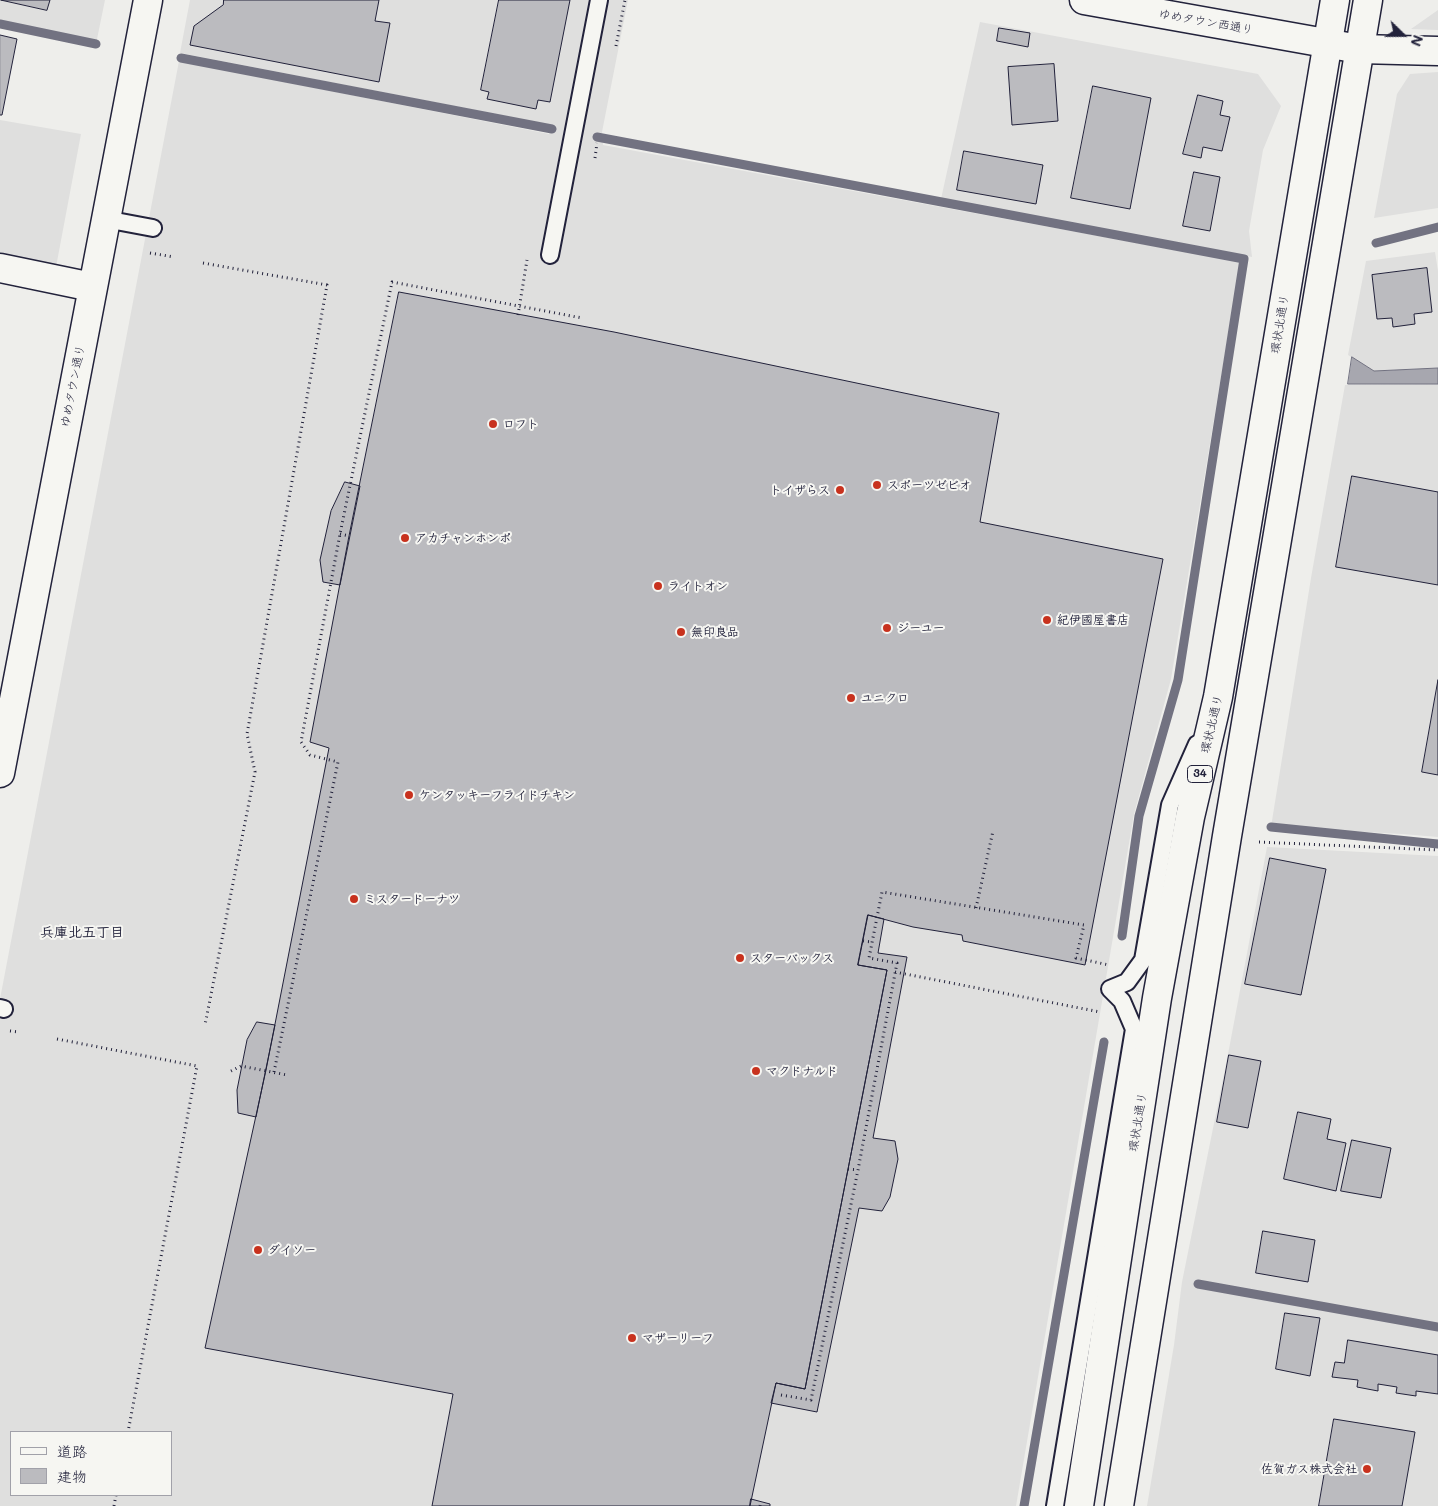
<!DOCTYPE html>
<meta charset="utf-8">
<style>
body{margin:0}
#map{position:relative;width:1438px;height:1506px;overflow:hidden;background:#eeeeeb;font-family:Mali,"Klee One",sans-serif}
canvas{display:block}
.legend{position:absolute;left:10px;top:1431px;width:162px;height:65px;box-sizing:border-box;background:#f6f6f2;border:1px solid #a1a1a9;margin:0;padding:6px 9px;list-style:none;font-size:15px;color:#22223b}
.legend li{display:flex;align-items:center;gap:10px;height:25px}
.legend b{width:25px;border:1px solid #a1a1a9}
.north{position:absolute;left:1378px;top:10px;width:50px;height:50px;-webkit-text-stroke:4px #f6f6f2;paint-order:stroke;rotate:112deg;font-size:14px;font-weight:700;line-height:20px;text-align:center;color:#22223b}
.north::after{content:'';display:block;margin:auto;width:18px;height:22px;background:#22223b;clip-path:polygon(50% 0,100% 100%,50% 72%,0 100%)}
</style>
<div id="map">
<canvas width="1438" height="1506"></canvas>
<ul class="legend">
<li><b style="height:6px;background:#f6f6f2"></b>道路</li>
<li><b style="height:14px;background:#bbbbbf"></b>建物</li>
</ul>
<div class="north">N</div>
</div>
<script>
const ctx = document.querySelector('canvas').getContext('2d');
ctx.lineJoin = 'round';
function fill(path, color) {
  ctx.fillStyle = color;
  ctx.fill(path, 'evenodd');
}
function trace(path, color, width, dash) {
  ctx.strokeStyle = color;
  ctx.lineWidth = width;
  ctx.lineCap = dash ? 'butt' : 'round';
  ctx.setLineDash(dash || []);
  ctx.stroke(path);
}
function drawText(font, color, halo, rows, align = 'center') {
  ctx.font = font + ' Mali,"Klee One",sans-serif';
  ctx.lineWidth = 4;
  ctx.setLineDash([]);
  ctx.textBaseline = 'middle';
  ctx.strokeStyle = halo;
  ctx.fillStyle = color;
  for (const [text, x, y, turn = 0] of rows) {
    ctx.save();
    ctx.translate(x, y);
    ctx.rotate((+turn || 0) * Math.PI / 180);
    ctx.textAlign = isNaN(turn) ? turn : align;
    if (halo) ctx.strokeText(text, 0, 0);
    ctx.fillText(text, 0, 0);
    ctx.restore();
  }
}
const built = new Path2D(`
 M0,0H105L96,44L0,24Z
 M190,0H628L602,132L603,145L1240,262L1171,679L1134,814L1016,1506H0V999L179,61L549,134L552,125L180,53ZM11,1432H171V1495H11Z
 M1438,10V30L1411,29Z
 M980,22L1258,74L1281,106L1263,150L1249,231L1252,257L941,199Z
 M1438,72V208L1374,218L1397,94L1410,74Z
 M0,120L81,134L56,267L0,256Z
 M1435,252L1438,271V368L1374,371L1348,355L1366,261Z
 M1438,384V837L1402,834L1271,827L1311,578L1345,385Z
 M1267,847L1438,856V1506H1147L1174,1345L1182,1282L1229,1049Z`);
const water = new Path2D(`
 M1352,357L1374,371L1438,368V384H1348Z`);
const stream = new Path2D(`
 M0,24L96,44
 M181,58L552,129
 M597,137L1244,259L1178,680L1139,816L1122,936
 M1376,243L1438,227
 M1271,827L1438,844
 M1198,1284L1438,1327
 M1024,1506L1104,1042`);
const building = new Path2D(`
 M1,0H50L47,10Z
 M224,0H379L375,21L390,23L379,82L190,45L194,26L223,5Z
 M499,0H570L550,102L538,100L536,109L487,99L489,92L481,90Z
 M999,28L1030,33L1028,47L997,41Z
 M0,35L17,39L2,115H0Z
 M1054,64L1058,121L1012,125L1008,67Z
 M1093,86L1151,98L1130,209L1071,198Z
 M1198,95L1223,101L1220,115L1230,117L1222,151L1203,147L1201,158L1183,154Z
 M964,151L1043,165L1036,204L957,190Z
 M1194,172L1220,177L1210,231L1183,226Z
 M1427,268L1432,312L1414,314L1415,324L1393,327L1392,318L1377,319L1372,275Z
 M399,292L614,332L999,413L980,522L1163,559L1085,965L963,941L962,935L913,927L868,915L858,965L887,970L805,1389L776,1383L750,1506H432L453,1394L205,1348L266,1070L329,748L310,742L349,536Z
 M1352,476L1438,492V585L1336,567Z
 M345,482L360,486L340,585L323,582L320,560L331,511Z
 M1438,680V775L1422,772Z
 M1270,858L1326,869L1301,995L1245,984Z
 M868,915L884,919L878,953L907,957L873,1138L895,1141L898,1159L890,1197L882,1211L859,1208L817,1412L771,1403L776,1383L805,1389L887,970L858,965Z
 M257,1022L275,1025L256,1117L238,1113L237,1090L247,1040Z
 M1229,1055L1261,1061L1248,1128L1217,1122Z
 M1298,1112L1331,1119L1327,1139L1346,1143L1336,1191L1284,1179Z
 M1352,1140L1391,1148L1381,1198L1341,1191Z
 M1263,1231L1315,1240L1308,1282L1256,1273Z
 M1285,1313L1320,1318L1310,1376L1276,1369Z
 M1348,1340L1438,1355V1394L1416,1391V1396L1396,1393L1397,1387L1378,1384V1391L1357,1387L1358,1380L1332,1377L1335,1362L1344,1363Z
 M1334,1419L1415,1432L1402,1506H1319Z
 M751,1499L770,1504V1506H750Z`);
const path = new Path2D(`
 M616,46L625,0
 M595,158L597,143
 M150,253L174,257
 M203,263L327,285L247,734L255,772L205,1025
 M518,315L527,260
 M340,534L349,536
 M1259,842L1438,850
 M976,908L993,831
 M863,941L872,942
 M895,972L1100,1012
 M10,1031L19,1032
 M57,1039L197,1066L128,1432
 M231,1071L241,1066L287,1075
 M274,1072L338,762L310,755L301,742L340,534L392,282L582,318
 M848,1169L858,1170
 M781,1395L811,1400L858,1170L897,963L869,958L882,892L1084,925L1076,958L1109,965
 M114,1506L116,1495
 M760,1506L761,1502`);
const lane = new Path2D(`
 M105,219L153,228
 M550,255L599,0
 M0,1008L4,1009
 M1055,1506L1134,1029L1122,1001L1110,989L1127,982L1143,960L1170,805L1197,744`);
const street = new Path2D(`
 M0,268L92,287`);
const secondary = new Path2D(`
 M1084,0L1359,49L1438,51
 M0,773L148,0`);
const highway = new Path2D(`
 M1079,1506L1157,998L1190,817L1218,697L1335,0
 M1119,1506L1227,836L1368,0`);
const markers = [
 [493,424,5,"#c8321e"],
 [877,485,5,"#c8321e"],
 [840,490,5,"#c8321e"],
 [405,538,5,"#c8321e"],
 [658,586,5,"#c8321e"],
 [1047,620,5,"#c8321e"],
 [887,628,5,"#c8321e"],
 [681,632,5,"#c8321e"],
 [851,698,5,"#c8321e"],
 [409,795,5,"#c8321e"],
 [354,899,5,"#c8321e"],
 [740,958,5,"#c8321e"],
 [756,1071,5,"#c8321e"],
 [258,1250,5,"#c8321e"],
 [632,1338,5,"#c8321e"],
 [1367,1469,5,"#c8321e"]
];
const shields = [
 [1200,774,25]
];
const shieldNames = [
 ["34",1200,774]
];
const streetNames = [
 ["ゆめタウン西通り",1206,22,10],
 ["環状北通り",1280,324,-81],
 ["ゆめタウン通り",73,386,-79],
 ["環状北通り",1212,724,-77],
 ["環状北通り",1138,1122,-81]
];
const poiNames = [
 ["ロフト",503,424],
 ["スポーツゼビオ",887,485],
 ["トイザらス",830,490,"right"],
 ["アカチャンホンポ",415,538],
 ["ライトオン",668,586],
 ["紀伊國屋書店",1057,620],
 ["ジーユー",897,628],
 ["無印良品",691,632],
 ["ユニクロ",861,698],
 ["ケンタッキーフライドチキン",419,795],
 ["ミスタードーナツ",364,899],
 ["スターバックス",750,958],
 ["マクドナルド",766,1071],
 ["ダイソー",268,1250],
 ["マザーリーフ",642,1338],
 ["佐賀ガス株式会社",1357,1469,"right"]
];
const neighbourhoodNames = [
 ["兵庫北五丁目",82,933]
];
fill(built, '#dfdfde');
fill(water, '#a7a7af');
trace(water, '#727281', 1);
trace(stream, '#727281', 9);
fill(building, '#bbbbbf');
trace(building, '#22223b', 1);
trace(lane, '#22223b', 20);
trace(street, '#22223b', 31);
trace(secondary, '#22223b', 31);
trace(highway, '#22223b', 31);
trace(path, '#22223b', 3, [1, 4]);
trace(lane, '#f6f6f2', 16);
trace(street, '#f6f6f2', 28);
trace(secondary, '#f6f6f2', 28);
trace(highway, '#f6f6f2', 28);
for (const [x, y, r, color] of markers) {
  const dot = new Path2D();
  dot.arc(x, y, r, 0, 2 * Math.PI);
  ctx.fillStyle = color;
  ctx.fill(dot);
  trace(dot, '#f6f6f2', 2);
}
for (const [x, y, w] of shields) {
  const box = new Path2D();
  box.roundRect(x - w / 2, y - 8.5, w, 17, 4);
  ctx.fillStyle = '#f6f6f2';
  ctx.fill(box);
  trace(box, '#22223b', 1);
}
drawText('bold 11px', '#22223b', null, shieldNames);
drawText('12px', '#22223b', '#f6f6f2', streetNames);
drawText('bold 12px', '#22223b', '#f6f6f2', poiNames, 'left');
drawText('bold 14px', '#22223b', '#f6f6f2', neighbourhoodNames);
</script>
